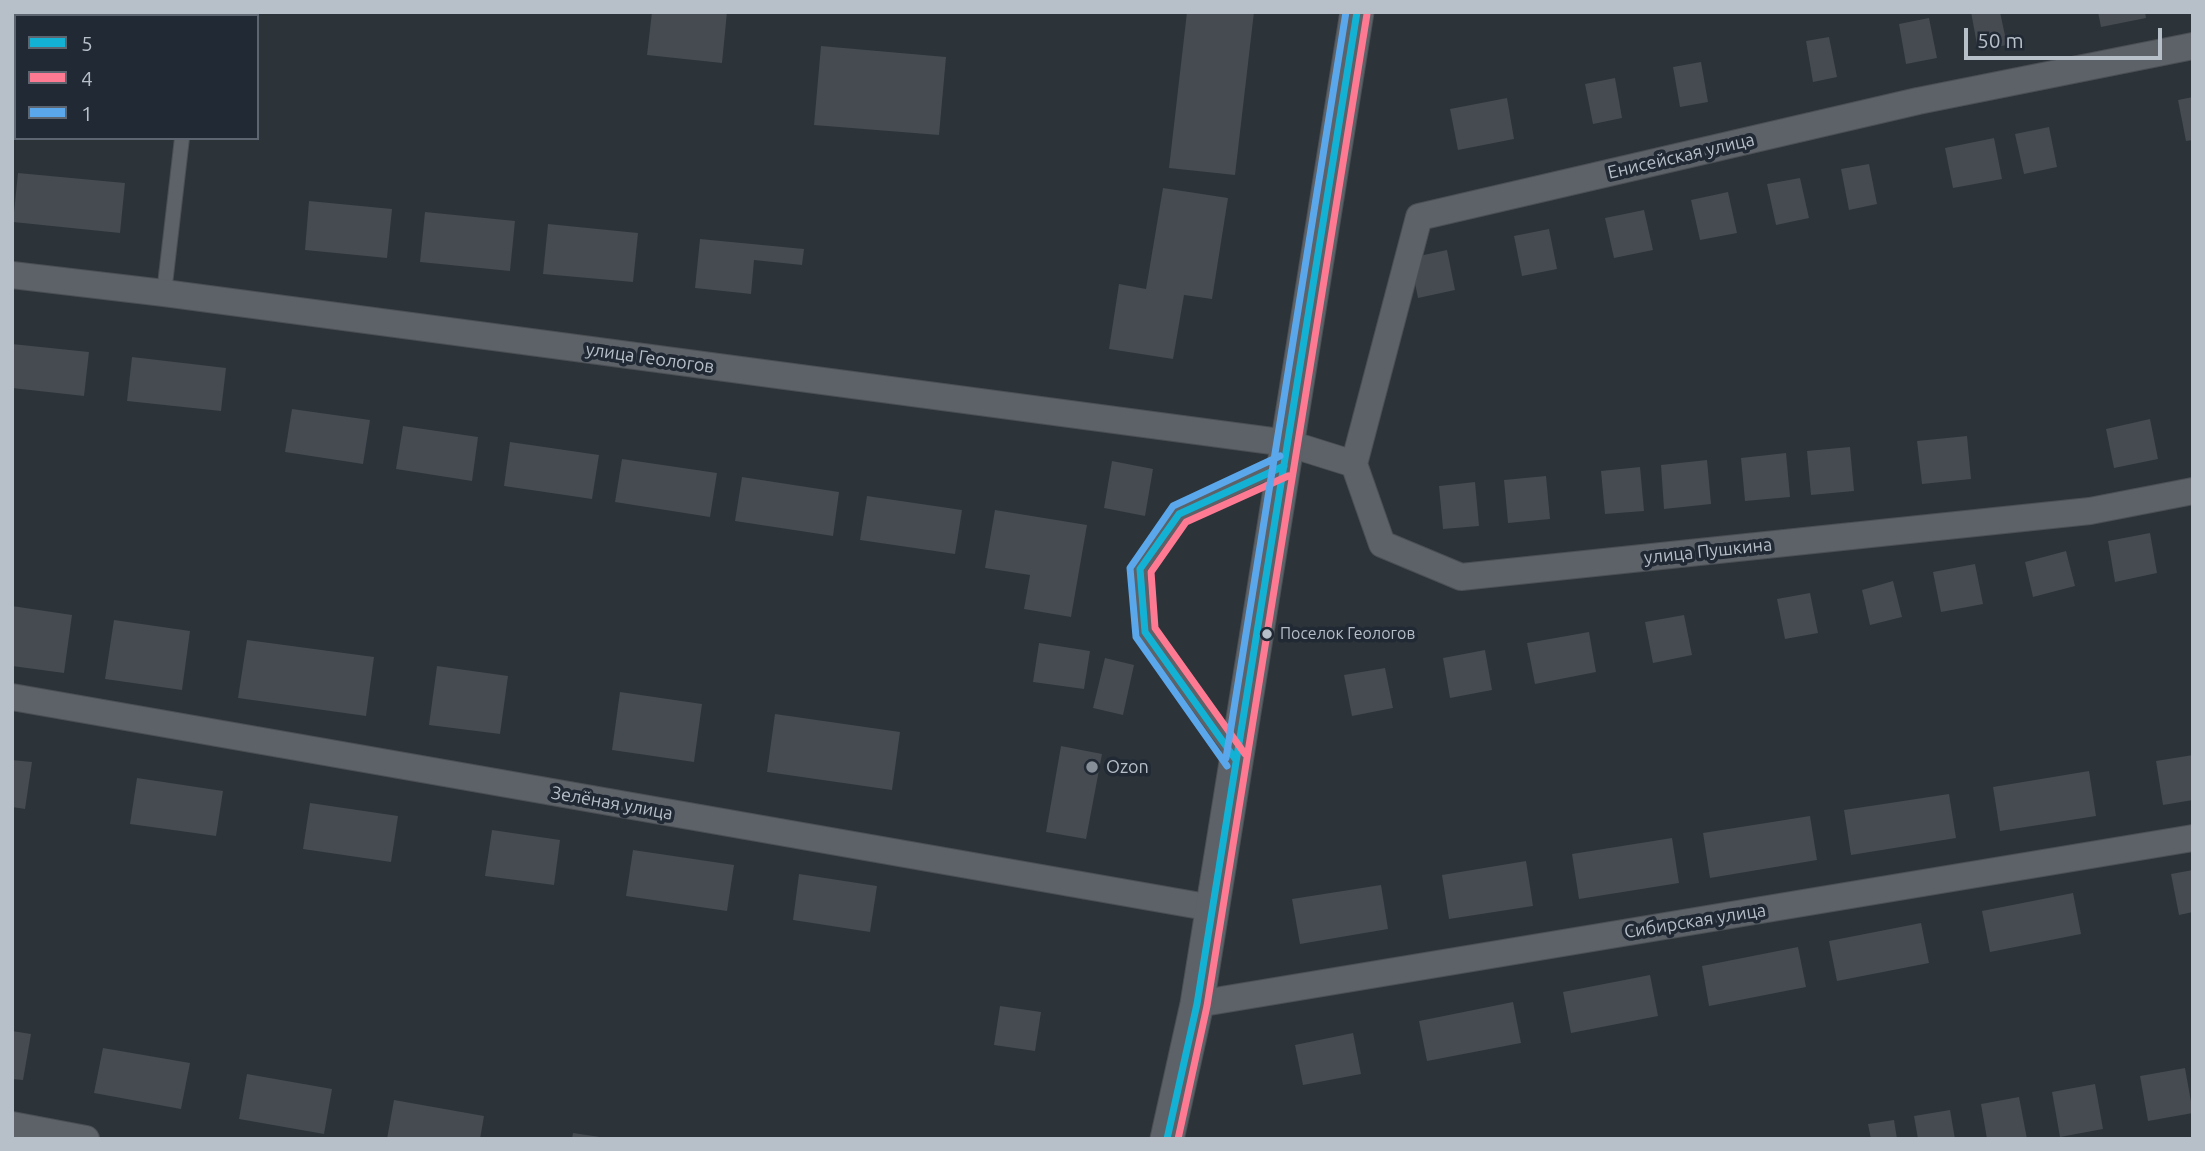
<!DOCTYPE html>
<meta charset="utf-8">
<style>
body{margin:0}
#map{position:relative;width:2205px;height:1151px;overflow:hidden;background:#2c3339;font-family:Ubuntu,sans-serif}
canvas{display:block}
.frame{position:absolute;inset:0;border:14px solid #b7bfc9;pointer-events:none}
.legend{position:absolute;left:14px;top:14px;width:245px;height:126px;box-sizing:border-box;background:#202934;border:2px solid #5c6570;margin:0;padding:9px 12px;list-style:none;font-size:21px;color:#b7bfc9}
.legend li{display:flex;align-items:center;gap:14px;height:35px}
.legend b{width:35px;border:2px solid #5c6570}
.scale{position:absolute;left:1964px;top:28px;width:198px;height:32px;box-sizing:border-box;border:4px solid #b7bfc9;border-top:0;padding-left:9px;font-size:21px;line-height:24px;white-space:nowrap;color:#b7bfc9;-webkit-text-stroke:5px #202934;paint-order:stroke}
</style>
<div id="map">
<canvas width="2205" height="1151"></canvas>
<div class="frame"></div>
<ul class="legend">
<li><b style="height:9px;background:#13b2d5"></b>5</li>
<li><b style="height:9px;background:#fe7a93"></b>4</li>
<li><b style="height:9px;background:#5aa8eb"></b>1</li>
</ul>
<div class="scale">50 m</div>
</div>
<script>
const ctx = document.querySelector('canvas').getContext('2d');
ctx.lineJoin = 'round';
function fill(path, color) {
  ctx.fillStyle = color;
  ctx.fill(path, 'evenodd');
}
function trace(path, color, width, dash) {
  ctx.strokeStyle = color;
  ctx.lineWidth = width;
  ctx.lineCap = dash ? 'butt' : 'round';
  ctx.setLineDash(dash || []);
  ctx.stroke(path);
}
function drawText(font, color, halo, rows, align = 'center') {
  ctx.font = font + ' Ubuntu,sans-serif';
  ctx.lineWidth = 7;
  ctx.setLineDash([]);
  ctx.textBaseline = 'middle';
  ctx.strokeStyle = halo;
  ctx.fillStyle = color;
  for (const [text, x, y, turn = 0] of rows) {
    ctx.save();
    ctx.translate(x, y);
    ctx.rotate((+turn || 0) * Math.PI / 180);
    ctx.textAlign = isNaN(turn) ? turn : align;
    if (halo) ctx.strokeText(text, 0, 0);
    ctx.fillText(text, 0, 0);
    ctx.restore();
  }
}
const building = new Path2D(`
 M652,12H727L722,63L647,55Z
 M1187,12H1254L1235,175L1169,168Z
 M1971,12H2000L2007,45L1978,50Z
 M2098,12H2145L2146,18L2101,27Z
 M1929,18L1937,58L1906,64L1899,24Z
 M1829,37L1837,77L1813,82L1806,41Z
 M821,46L946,57L939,135L814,125Z
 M1701,62L1708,102L1680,107L1673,67Z
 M1615,78L1622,118L1593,124L1585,84Z
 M2193,97V140L2186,141L2178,100Z
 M1507,98L1514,139L1458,150L1450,109Z
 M2049,127L2057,167L2024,174L2015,134Z
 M1994,138L2002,179L1953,188L1945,148Z
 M1869,164L1877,204L1849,210L1841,169Z
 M18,173L125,183L120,233L13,222Z
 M1800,178L1809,218L1776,225L1767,184Z
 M1163,188L1228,198L1212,299L1184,295L1173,359L1109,349L1119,284L1146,289Z
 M1728,192L1737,233L1700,240L1691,200Z
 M309,201L392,209L387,258L305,250Z
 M1644,210L1653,250L1614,258L1605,218Z
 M425,212L515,221L510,271L420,262Z
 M548,224L638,233L633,282L543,274Z
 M1549,229L1557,269L1522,276L1514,236Z
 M700,239L804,249L802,265L754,260L751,294L695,288Z
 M1447,250L1455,290L1418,298L1410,258Z
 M12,344L89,352L84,396L12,388Z
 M132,357L226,368L221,411L127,401Z
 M292,409L370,420L363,464L285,452Z
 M2150,419L2158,459L2114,468L2106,429Z
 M403,426L478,437L472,481L396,469Z
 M1967,436L1971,479L1922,484L1917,441Z
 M510,442L599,455L592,499L504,486Z
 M1850,447L1854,491L1811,495L1807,451Z
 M1786,453L1790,497L1745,501L1741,458Z
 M622,459L717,473L710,517L615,502Z
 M1707,460L1711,504L1664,509L1661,465Z
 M1112,461L1153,469L1145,516L1104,508Z
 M1640,467L1644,511L1605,514L1601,471Z
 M1546,476L1550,519L1508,523L1504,480Z
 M742,477L839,492L833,536L735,521Z
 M1475,482L1479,526L1443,529L1439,486Z
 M867,496L962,510L955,554L860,540Z
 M995,510L1087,525L1071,617L1024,609L1030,575L985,568Z
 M2150,533L2157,573L2115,582L2108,541Z
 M2066,551L2075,586L2033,597L2025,562Z
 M1975,564L1983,604L1941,612L1933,572Z
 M1893,581L1902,617L1870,625L1862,590Z
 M1810,593L1818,633L1785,639L1777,599Z
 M12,606L72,615L64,673L12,666Z
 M1684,615L1692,655L1653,663L1645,622Z
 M114,620L190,631L182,690L105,679Z
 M1589,632L1596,672L1535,684L1527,643Z
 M247,640L374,657L366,716L238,698Z
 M1039,643L1090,651L1084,689L1033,682Z
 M1485,650L1492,690L1450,698L1443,658Z
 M1105,658L1134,665L1123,715L1093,708Z
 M437,666L508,676L500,734L429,725Z
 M1385,668L1393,708L1352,716L1344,675Z
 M620,692L702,704L694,762L612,750Z
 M775,714L900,732L892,790L767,772Z
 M1061,746L1102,754L1086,839L1046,832Z
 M2193,755V800L2163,805L2156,761Z
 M12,760L32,762L25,809L12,807Z
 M2089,771L2096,816L2000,831L1993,787Z
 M137,778L223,791L216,836L130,824Z
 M1949,794L1956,838L1851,855L1844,810Z
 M310,803L398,816L391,862L303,849Z
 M1810,816L1817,860L1710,878L1703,833Z
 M492,830L560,840L554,885L485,876Z
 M1672,838L1679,883L1579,899L1572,854Z
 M633,850L734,865L727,911L626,896Z
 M1526,861L1533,906L1449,919L1442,875Z
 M2193,870V912L2179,915L2171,874Z
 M799,874L877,886L870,932L793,920Z
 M1381,885L1388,929L1300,944L1292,899Z
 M2073,893L2081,934L1990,952L1982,911Z
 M1921,923L1929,963L1837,981L1829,941Z
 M1798,947L1806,987L1709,1006L1702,966Z
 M1650,975L1658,1016L1571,1033L1563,992Z
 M1513,1002L1521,1043L1427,1061L1419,1021Z
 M1000,1006L1041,1012L1035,1051L994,1045Z
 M12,1031L31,1034L23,1080L12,1079Z
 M1353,1033L1361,1074L1303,1085L1295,1045Z
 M103,1048L190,1063L181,1109L94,1093Z
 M2185,1068L2193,1113L2148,1121L2140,1076Z
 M247,1074L332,1089L324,1134L239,1119Z
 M2095,1084L2103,1129L2060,1137L2052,1092Z
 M2019,1097L2027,1139H1987L1981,1104Z
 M394,1100L484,1116L480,1139H387Z
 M1950,1110L1955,1139H1918L1914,1116Z
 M1894,1120L1897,1139H1871L1868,1124Z
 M573,1133L600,1137V1139H572Z`);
const service = new Path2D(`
 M197,16V12
 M164,293L182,138
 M1233,755L1145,632L1140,569L1179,514L1282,466`);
const minor = new Path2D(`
 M12,275L164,293L1287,443L1354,464L1382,544L1461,577L2090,511L2193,491
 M1354,464L1419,217L1918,101L2193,46
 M12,697L1212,908
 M1197,1004L2193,838
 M12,1125L86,1139`);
const tertiary = new Path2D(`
 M1167,1139L1197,1004L1357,12`);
const bus1 = new Path2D(`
 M1236,760L1145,632L1140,569L1179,514L1284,466
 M1167,1139L1197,1004L1357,12`);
const bus2 = new Path2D(`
 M1245,754L1155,628L1151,572L1186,522L1288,476
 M1178,1139L1207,1006L1367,14`);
const bus3 = new Path2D(`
 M1226,758L1346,12
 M1227,766L1136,637L1130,568L1173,506L1280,456`);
const markers = [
 [1267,634,6,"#b7bfc9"],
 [1092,767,7,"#868e97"]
];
const busNames = [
 ["Поселок Геологов",1280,634]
];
const streetNames = [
 ["Енисейская улица",1681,156,-13],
 ["улица Геологов",650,358,8],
 ["улица Пушкина",1708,551,-6],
 ["Зелёная улица",612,803,10],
 ["Сибирская улица",1695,921,-9]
];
const poiNames = [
 ["Ozon",1106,767]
];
fill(building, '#454b51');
trace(service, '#4a4f54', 16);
trace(minor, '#4a4f54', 28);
trace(tertiary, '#4a4f54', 35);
trace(service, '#5d6168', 14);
trace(minor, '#5d6168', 26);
trace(tertiary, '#5d6168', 33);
trace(bus1, '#13b2d5', 7);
trace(bus2, '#fe7a93', 7);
trace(bus3, '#5aa8eb', 7);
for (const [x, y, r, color] of markers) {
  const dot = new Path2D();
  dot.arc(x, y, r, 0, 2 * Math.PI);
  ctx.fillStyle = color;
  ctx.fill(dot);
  trace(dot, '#202934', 2.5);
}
drawText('16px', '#b7bfc9', '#202934', busNames, 'left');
drawText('18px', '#b7bfc9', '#202934', streetNames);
drawText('18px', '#b7bfc9', '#202934', poiNames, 'left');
</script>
